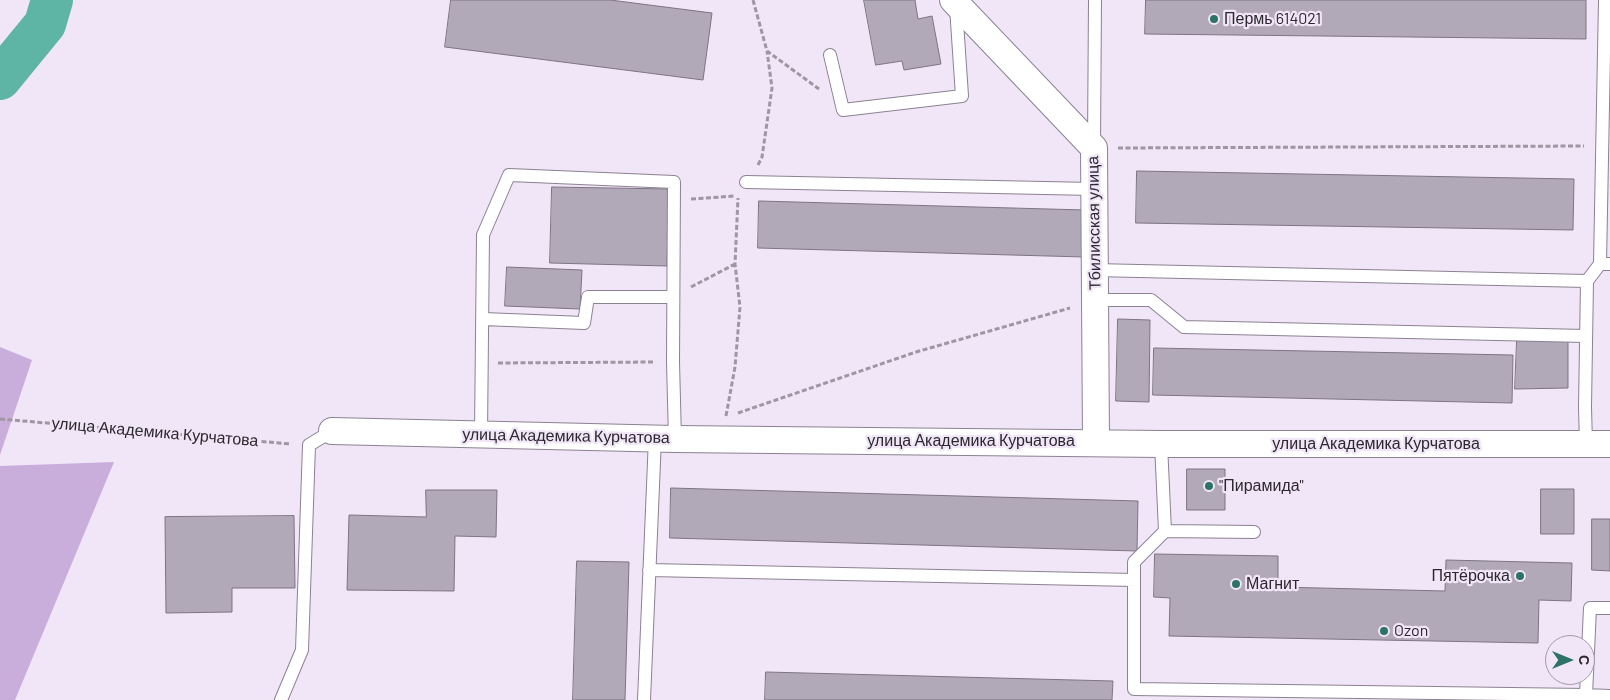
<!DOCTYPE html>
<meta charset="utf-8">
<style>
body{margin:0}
#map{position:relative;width:1610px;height:700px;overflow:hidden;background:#f0e6f7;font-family:Barlow,sans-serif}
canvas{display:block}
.north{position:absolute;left:1545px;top:635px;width:50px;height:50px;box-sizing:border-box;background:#f0e6f7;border:1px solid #a29aa7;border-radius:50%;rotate:90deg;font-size:14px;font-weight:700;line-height:20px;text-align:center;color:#2c282f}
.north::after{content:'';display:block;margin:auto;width:18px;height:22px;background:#2d7267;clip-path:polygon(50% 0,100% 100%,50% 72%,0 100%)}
</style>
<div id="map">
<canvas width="1610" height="700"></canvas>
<div class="north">С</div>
</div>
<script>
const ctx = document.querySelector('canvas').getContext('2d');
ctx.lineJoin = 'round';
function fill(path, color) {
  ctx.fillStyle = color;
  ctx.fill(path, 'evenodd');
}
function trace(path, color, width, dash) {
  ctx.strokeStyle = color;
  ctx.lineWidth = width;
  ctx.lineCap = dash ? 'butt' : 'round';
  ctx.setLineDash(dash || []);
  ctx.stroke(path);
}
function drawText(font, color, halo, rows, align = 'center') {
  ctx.font = font + ' Barlow,sans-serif';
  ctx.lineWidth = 4.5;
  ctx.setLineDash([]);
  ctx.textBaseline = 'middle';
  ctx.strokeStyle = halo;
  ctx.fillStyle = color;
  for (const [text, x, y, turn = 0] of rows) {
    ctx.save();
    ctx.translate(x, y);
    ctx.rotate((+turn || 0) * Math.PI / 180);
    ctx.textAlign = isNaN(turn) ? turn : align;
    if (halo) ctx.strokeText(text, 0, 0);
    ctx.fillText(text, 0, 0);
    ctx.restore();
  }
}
const green = new Path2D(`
 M0,347L32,360L0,455Z
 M114,462L15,700H0V466Z`);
const river = new Path2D(`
 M0,79L45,24L52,0`);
const building = new Path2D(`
 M451,0H610L712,13L703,80L445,47Z
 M864,0H915L918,19L932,16L941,64L904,70L902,61L876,65Z
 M1146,0H1586V39L1145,34Z
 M1137,171L1574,179L1573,230L1136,223Z
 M552,187L669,189L667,266L550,263Z
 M759,201L1085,210L1084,257L758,248Z
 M507,267L582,270L580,309L505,306Z
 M1118,319L1150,320L1149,402L1116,401Z
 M1517,340H1568V388L1515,389Z
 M1154,348L1513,355L1512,403L1153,395Z
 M1187,469H1225V510H1187Z
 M671,488L1138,501L1137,551L670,538Z
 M1541,489H1574V534H1541Z
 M426,490H497L496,537L455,536L454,591L347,590L349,515L426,517Z
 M294,516L295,588H232V612L166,613L165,517Z
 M1592,519H1610V571L1592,570Z
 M1155,554L1278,556V587L1445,591L1446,560L1572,563L1571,601L1539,600L1538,643L1169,636L1170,598L1154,597Z
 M577,561L629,562L625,700H573Z
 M766,672L1113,681L1112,700H765Z`);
const path = new Path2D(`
 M753,0L767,51L819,89
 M1118,148L1584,146
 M758,165L762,157L772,88L767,51
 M691,199L735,196
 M691,287L735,264
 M498,363L654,362
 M738,413L916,352L1070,308
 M726,416L735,367L740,307L735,264L738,198
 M0,419L291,444`);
const lane = new Path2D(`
 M830,55L843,110L962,96L956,7
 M1094,145L1095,0
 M746,182L1094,189
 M1600,264L1605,0
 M1094,270L1587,281
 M1095,300H1151L1184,327L1586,336
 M483,319L584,323L588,297H673
 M481,434L483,235L509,175L674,182L673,362L675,439
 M1161,444L1165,531L1254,532
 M1586,444L1585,407L1587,281L1600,264H1610
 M1165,531L1134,562V689L1586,695
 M649,570L1134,580
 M1610,608H1590L1586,695L1610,696
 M281,700L302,650L309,445L332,431
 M644,700L655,438`);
const street = new Path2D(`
 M953,0L1094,148L1096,442
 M332,431L675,439L1161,444H1610`);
const markers = [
 [1214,19,5,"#2d7267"],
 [1209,486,5,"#2d7267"],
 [1520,576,5,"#2d7267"],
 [1236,584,5,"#2d7267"],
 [1384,631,5,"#2d7267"]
];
const poiNames = [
 ["Пермь 614021",1224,19],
 ["\"Пирамида\"",1219,486],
 ["Пятёрочка",1510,576,"right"],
 ["Магнит",1246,584],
 ["Ozon",1394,631]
];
const streetNames = [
 ["Тбилисская улица",1094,223,-91],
 ["улица Академика Курчатова",155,432,5],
 ["улица Академика Курчатова",566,436,1],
 ["улица Академика Курчатова",971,441],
 ["улица Академика Курчатова",1376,444]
];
fill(green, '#c9aedb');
trace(river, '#5fb5a5', 42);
fill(building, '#b1a8b8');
trace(building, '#7d7483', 1);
trace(lane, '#8b8291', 14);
trace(street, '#8b8291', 28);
trace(path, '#9e96a3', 3, [5, 2.5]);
trace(lane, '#fff', 12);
trace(street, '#fff', 26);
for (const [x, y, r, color] of markers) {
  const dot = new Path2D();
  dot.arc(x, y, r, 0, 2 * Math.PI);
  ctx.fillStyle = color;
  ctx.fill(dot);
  trace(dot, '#f0e6f7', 2);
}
drawText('16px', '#2c282f', '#f0e6f7', poiNames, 'left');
drawText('16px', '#2c282f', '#f0e6f7', streetNames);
</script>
